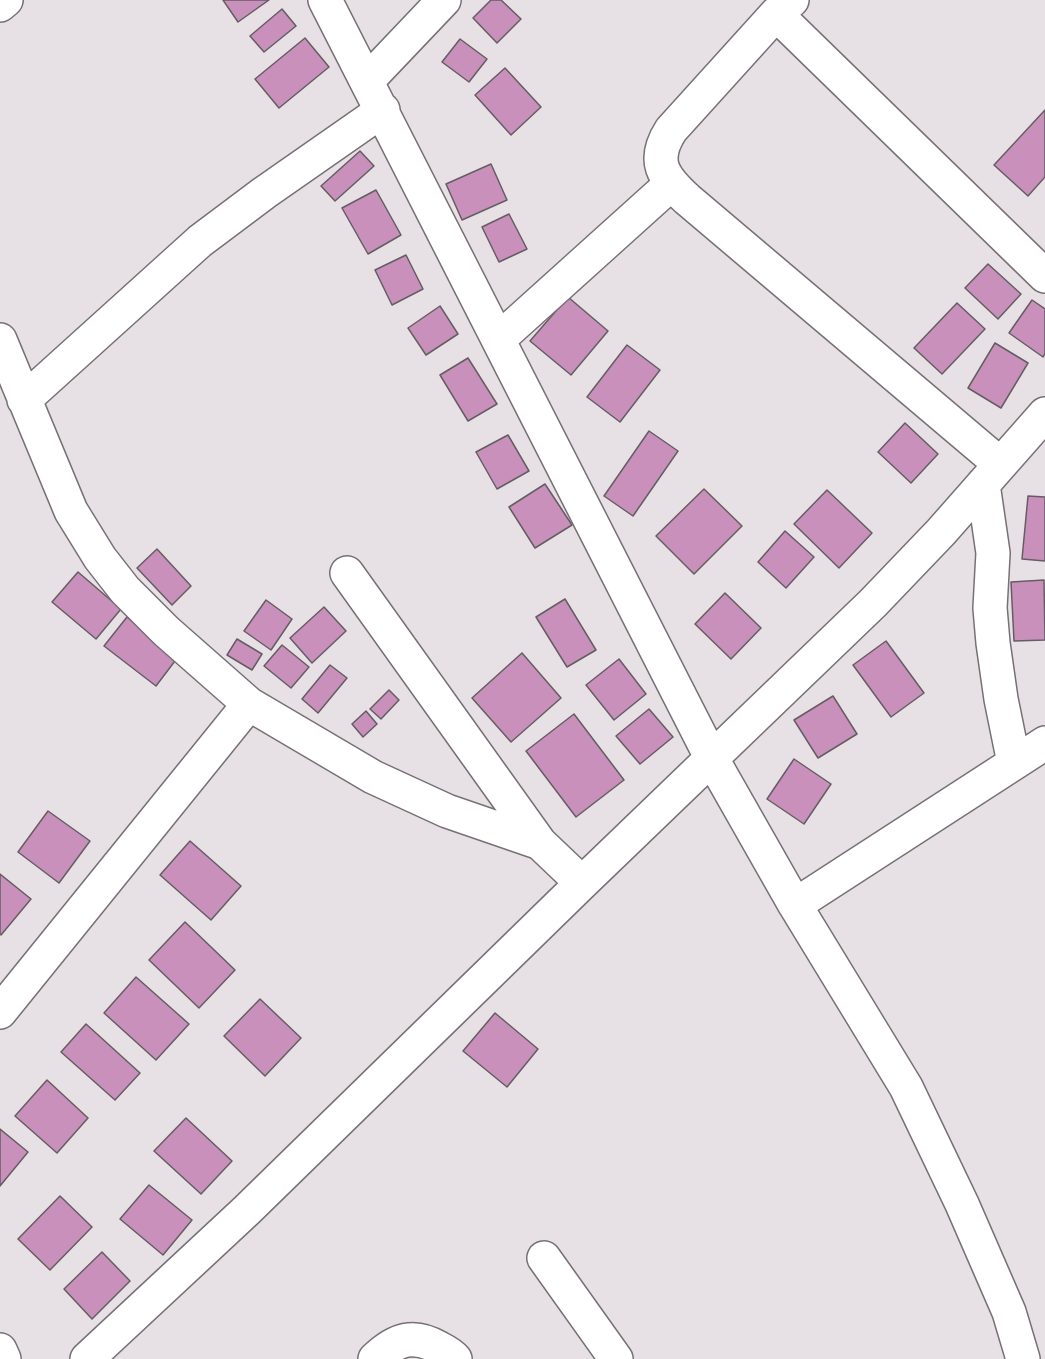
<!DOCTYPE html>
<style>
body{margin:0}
canvas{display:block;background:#e7e1e6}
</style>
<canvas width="1045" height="1359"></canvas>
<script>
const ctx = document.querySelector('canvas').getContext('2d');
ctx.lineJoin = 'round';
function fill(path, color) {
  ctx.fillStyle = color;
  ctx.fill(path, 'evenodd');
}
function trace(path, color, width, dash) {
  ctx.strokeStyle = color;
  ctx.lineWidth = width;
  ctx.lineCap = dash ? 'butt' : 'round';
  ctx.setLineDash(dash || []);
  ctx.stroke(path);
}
const building = new Path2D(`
 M223,0H269L238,22Z
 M491,0H501L521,19L497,43L473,18Z
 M282,9L296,26L264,52L250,36Z
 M305,38L329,67L279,108L255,79Z
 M460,39L487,59L469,82L442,62Z
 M505,68L541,107L511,135L475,95Z
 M1045,110V177L1028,196L994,165Z
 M360,151L374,166L335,201L321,186Z
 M491,164L507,200L462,220L446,184Z
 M376,190L401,235L368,254L342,208Z
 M509,214L527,249L499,262L482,227Z
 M406,255L423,289L392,305L375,270Z
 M988,264L1021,294L998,319L965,288Z
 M568,297L608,331L571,375L530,341Z
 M1032,300L1045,309V354L1043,357L1009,333Z
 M957,303L985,329L942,374L914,348Z
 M440,306L458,334L426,355L408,328Z
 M995,343L1028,363L1001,408L968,388Z
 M627,345L660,370L620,422L587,397Z
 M468,358L497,404L468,421L440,375Z
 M905,423L938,454L911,483L878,452Z
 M649,431L678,451L633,516L604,496Z
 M508,435L529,471L497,489L476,452Z
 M545,484L572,525L535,548L509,507Z
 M704,489L742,526L694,574L656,536Z
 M827,490L872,533L839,568L794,524Z
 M1028,496L1045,497V561L1022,559Z
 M785,531L814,557L786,588L758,562Z
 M157,549L191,586L172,605L137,568Z
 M78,572L121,609L96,639L52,602Z
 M1044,580L1045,640L1014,641L1011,582Z
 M725,593L761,628L731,659L695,624Z
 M565,599L596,650L567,667L536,617Z
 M266,600L292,619L271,650L244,631Z
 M324,607L346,631L312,663L290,638Z
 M127,617L178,657L156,686L104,646Z
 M237,639L262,654L252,670L227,655Z
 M886,641L924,693L891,717L853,665Z
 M282,645L309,667L291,688L264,666Z
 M522,653L561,698L511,742L472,698Z
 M619,659L646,694L614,720L586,685Z
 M330,665L347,678L318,713L302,699Z
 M389,690L399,700L381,719L370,709Z
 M833,696L857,734L818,758L794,720Z
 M649,709L673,737L640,764L616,736Z
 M366,711L377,724L363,737L352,724Z
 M574,714L624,780L576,817L526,751Z
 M794,759L831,784L804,824L767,799Z
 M48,811L90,841L59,883L18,852Z
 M190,841L241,886L211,920L160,875Z
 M0,874L31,899L1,935L0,934Z
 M185,922L235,970L199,1008L149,960Z
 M136,977L189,1024L156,1060L104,1013Z
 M260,999L301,1038L265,1076L224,1036Z
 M495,1013L538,1049L507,1087L463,1051Z
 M86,1024L140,1073L115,1100L61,1052Z
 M47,1080L88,1118L57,1153L15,1116Z
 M186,1118L232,1161L201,1194L154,1151Z
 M0,1129L28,1152L0,1186Z
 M149,1185L192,1220L163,1255L120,1219Z
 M60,1196L92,1227L50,1270L18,1239Z
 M102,1252L130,1281L92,1319L64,1289Z`);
const minor = new Path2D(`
 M325,0L712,759L795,905L906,1087L962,1204L1009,1312L1023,1359
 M792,0L776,14L671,130C651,161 663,177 687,199L1000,464
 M0,5L6,0
 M776,14L1045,276
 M367,81L444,0
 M499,339L671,184
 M0,340L71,511L100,558L125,590L166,631L249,704L373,777L447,811L540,843
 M24,400L200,241L264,193L383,110
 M983,484L993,553L990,608L993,643L1001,699L1014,763
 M347,573L540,843L582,883
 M795,905L1045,743
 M0,1012L249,704
 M544,1258L616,1359
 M0,1350L4,1359
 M87,1359L247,1210L582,883L873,603L941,532L1045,414
 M375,1359C396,1339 414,1333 439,1348C445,1351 451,1354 455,1359`);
fill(building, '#c990bc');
trace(building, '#645e62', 1.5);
trace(minor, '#777175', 36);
trace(minor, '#fff', 33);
</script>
